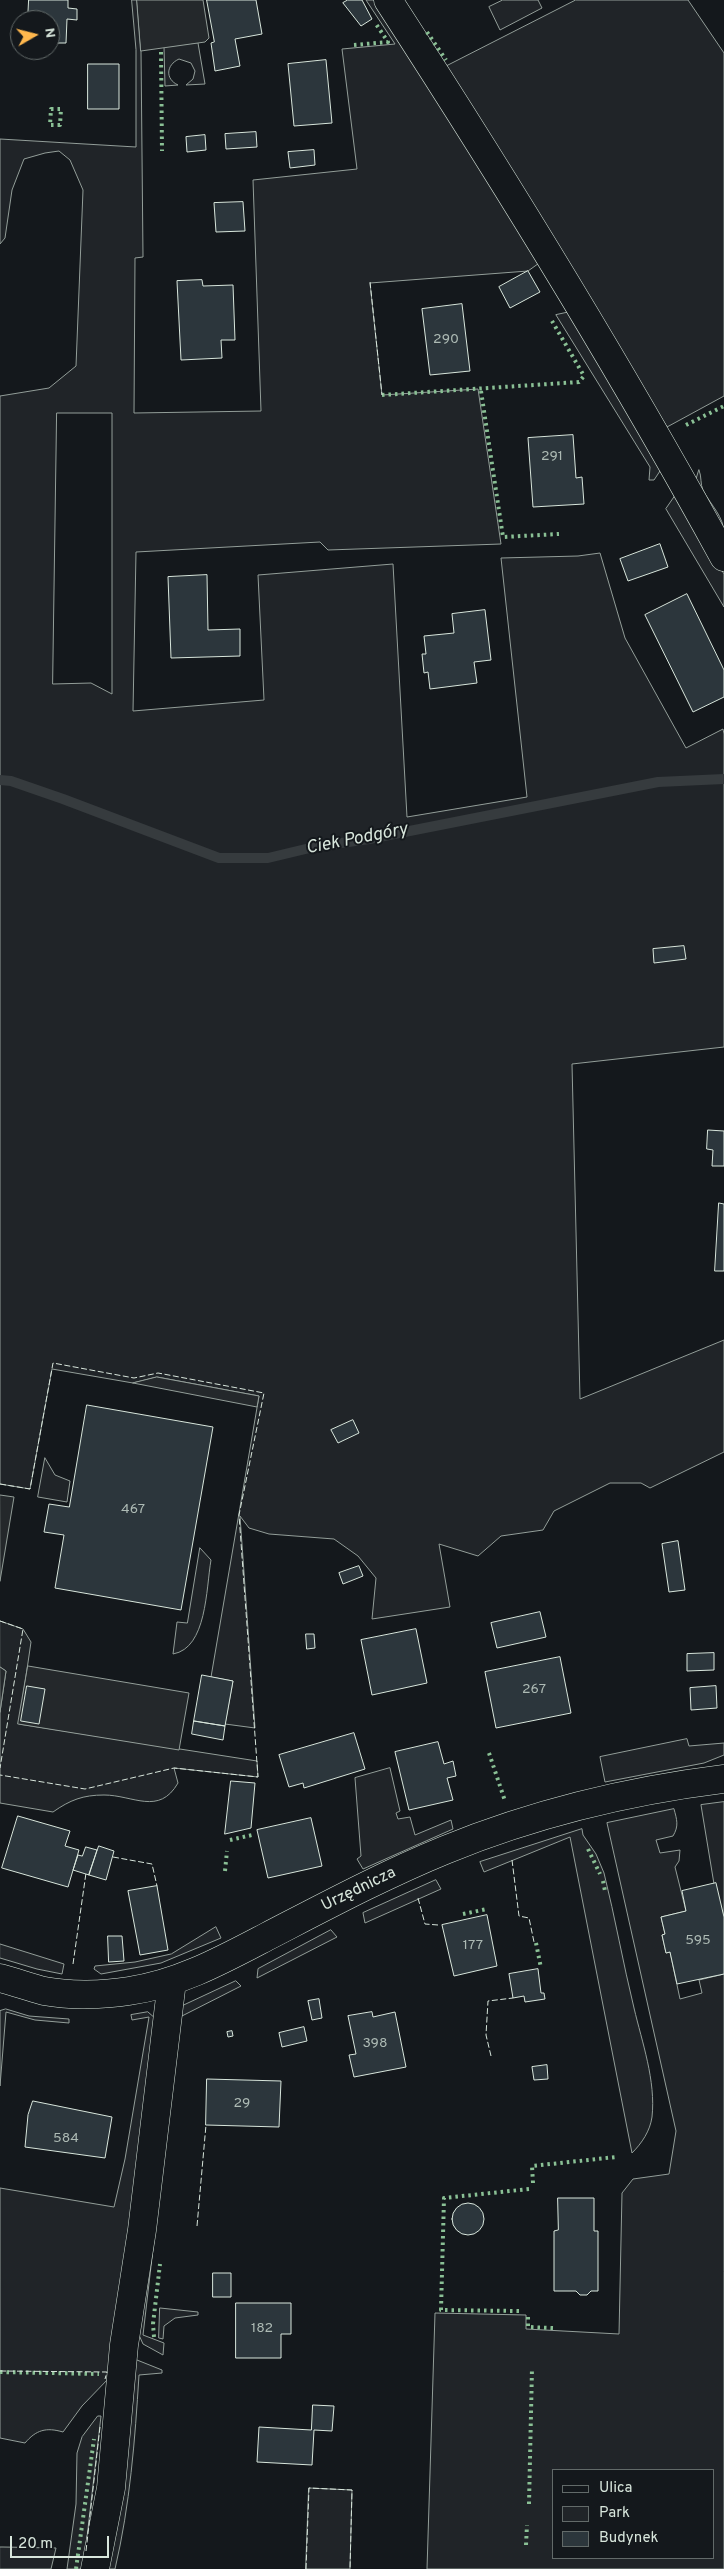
<!DOCTYPE html>
<meta charset="utf-8">
<style>
body{margin:0}
#map{position:relative;width:724px;height:2569px;overflow:hidden;background:#14181c;font-family:Overpass,sans-serif}
canvas{display:block}
.legend{position:absolute;left:552px;top:2469px;width:162px;height:90px;box-sizing:border-box;background:#14181c;border:1px solid #626a69;margin:0;padding:6px 9px;list-style:none;font-size:15px;color:#d8e6dc}
.legend li{display:flex;align-items:center;gap:10px;height:25px}
.legend b{width:25px;border:1px solid #626a69}
.north{position:absolute;left:10px;top:10px;width:50px;height:50px;box-sizing:border-box;background:#14181c;border:1px solid #626a69;border-radius:50%;rotate:82deg;font-size:14px;font-weight:700;line-height:20px;text-align:center;color:#d8e6dc}
.north::after{content:'';display:block;margin:auto;width:18px;height:22px;background:#ffb74d;clip-path:polygon(50% 0,100% 100%,50% 72%,0 100%)}
.scale{position:absolute;left:10px;top:2536px;width:99px;height:22px;box-sizing:border-box;border:2px solid #d8e6dc;border-top:0;padding-left:6px;font-size:15px;line-height:18px;white-space:nowrap;color:#d8e6dc;-webkit-text-stroke:4px #14181c;paint-order:stroke}
</style>
<div id="map">
<canvas width="724" height="2569"></canvas>
<ul class="legend">
<li><b style="height:6px;background:#14181c"></b>Ulica</li>
<li><b style="height:14px;background:#202428"></b>Park</li>
<li><b style="height:14px;background:#2c363c"></b>Budynek</li>
</ul>
<div class="north">N</div>
<div class="scale">20 m</div>
</div>
<script>
const ctx = document.querySelector('canvas').getContext('2d');
ctx.lineJoin = 'round';
function fill(path, color) {
  ctx.fillStyle = color;
  ctx.fill(path, 'evenodd');
}
function trace(path, color, width, dash) {
  ctx.strokeStyle = color;
  ctx.lineWidth = width;
  ctx.lineCap = dash ? 'butt' : 'round';
  ctx.setLineDash(dash || []);
  ctx.stroke(path);
}
function drawText(font, color, halo, rows, align = 'center') {
  ctx.font = font + ' Overpass,sans-serif';
  ctx.lineWidth = 4;
  ctx.setLineDash([]);
  ctx.textBaseline = 'middle';
  ctx.strokeStyle = halo;
  ctx.fillStyle = color;
  for (const [text, x, y, turn = 0] of rows) {
    ctx.save();
    ctx.translate(x, y);
    ctx.rotate((+turn || 0) * Math.PI / 180);
    ctx.textAlign = isNaN(turn) ? turn : align;
    if (halo) ctx.strokeText(text, 0, 0);
    ctx.fillText(text, 0, 0);
    ctx.restore();
  }
}
const green = new Path2D(`
 M132,0H137L141,51L143,257L135,258L134,413L261,411L253,180L357,169L342,49L395,44L366,0H379L542,261L528,271L370,283L382,395L478,389L501,544L328,550L320,542L136,552L133,711L264,700L258,575L393,564L407,817L527,797L501,558L578,556L600,553L625,638L686,748L723,729L724,734V1047L572,1064L580,1399L724,1340V1452L650,1488L641,1483H610L554,1511L543,1530L501,1536L478,1556L439,1544L450,1607L372,1619L376,1578L358,1556L334,1539L269,1534L249,1528L240,1516L255,1728L225,1724L233,1681L211,1677L259,1396L157,1377L133,1383L52,1369L30,1489L0,1484V396L49,388L76,366L83,190L70,160L59,151L45,153L24,159L12,190L5,238L0,244V139L136,147V50ZM57,413H112V694L91,683L53,684Z
 M503,0H538L542,8L500,30L489,7Z
 M576,0H688L724,53V396L667,427L445,67Z
 M198,43L205,84L186,85L193,79L195,71L191,63L179,59C166,65 165,79 178,85L165,86L164,47Z
 M570,312L662,468L654,480H649L650,467L556,315Z
 M699,470C702,477 700,484 703,490C711,506 724,516 724,534L695,483Z
 M675,496L681,498L724,574V607L666,509Z
 M45,1458L55,1475L70,1481L67,1502L38,1497Z
 M200,1548L211,1560C206,1589 207,1648 173,1654L177,1622L187,1623Z
 M0,1621L23,1629L31,1642L19,1724L257,1761L258,1777L174,1768L178,1783C159,1816 133,1795 104,1795C83,1795 70,1800 53,1812L0,1803V1712L6,1671L0,1667Z
 M687,1739L689,1746L724,1743V1755L704,1763L605,1782L600,1757Z
 M390,1768L400,1811L396,1813L398,1819L410,1817L415,1835L451,1820L453,1829L363,1869L357,1859L361,1856L355,1778Z
 M724,1802V1917L714,1884L701,1805Z
 M674,1809C677,1820 679,1826 673,1836L656,1840L660,1853L680,1850L679,1861L675,1867L686,1911L661,1917L665,1934L662,1935L666,1953L670,1952L680,1999L702,1993L699,1980L724,1974V2569H427L435,2313L526,2315V2329L619,2334L622,2193L633,2179L669,2174L676,2131L607,1823ZM553,2470H713V2558H553Z
 M582,1829L583,1835L596,1854L604,1873C615,1917 623,1963 634,2008C642,2042 656,2081 652,2117C650,2131 642,2143 632,2153L570,1837L484,1872L480,1862Z
 M436,1880L441,1889L365,1923L363,1913Z
 M216,1927L221,1938L161,1963L101,1974L94,1969L95,1966L135,1962L171,1954Z
 M331,1930L337,1937L257,1978L258,1969Z
 M0,1944L64,1964L62,1974L37,1969L0,1958Z
 M236,1981L241,1986L180,2017L143,2335L164,2343L163,2355L143,2344L139,2335L178,2008Z
 M6,2009L29,2016L69,2019V2023L35,2020L6,2012L0,2086V2011Z
 M148,2012L156,2019L109,2378L82,2406L63,2432C46,2427 36,2430 25,2443L0,2438V2188L114,2207L125,2159L149,2017L132,2020L131,2015Z
 M160,2308L198,2312V2315L175,2318L164,2326L163,2339L159,2338Z
 M137,2360L162,2370V2373L139,2375C135,2440 130,2505 115,2569H103L133,2363Z
 M98,2416H101L84,2563L82,2569H67L76,2504L77,2453L82,2437Z
 M309,2488L352,2490L350,2569H306Z
 M0,2547H3L56,2548L51,2569H0Z`);
const parking = new Path2D(`
 M137,0H203L209,38L205,42L141,51Z
 M157,1377L259,1396L257,1407L133,1383Z
 M0,1495L14,1497L0,1581Z
 M28,1666L189,1693L179,1750L18,1724Z
 M0,1667L6,1671L0,1712Z`);
const stream = new Path2D(`
 M0,780L11,781L63,799L219,858H268L314,847L369,839L658,782L724,779`);
const building = new Path2D(`
 M29,0H68V8L77,9V20L67,19L66,43H50V20H28Z
 M207,0H256L262,34L235,39L240,66L215,71L211,43L214,42Z
 M348,0H362L372,19L361,26L343,3Z
 M326,60L332,123L294,126L288,64Z
 M88,64H119V109H88Z
 M256,132L257,147L226,149L225,134Z
 M205,135L206,150L187,152L186,137Z
 M314,150L315,165L290,168L288,152Z
 M243,202L245,231L216,232L214,203Z
 M528,271L540,292L510,308L499,287Z
 M202,280L203,286L233,285L235,340H221L222,358L181,360L177,281Z
 M462,304L470,371L430,375L422,309Z
 M573,435L576,478L582,477L584,504L533,507L528,438Z
 M660,544L668,567L628,581L620,559Z
 M207,575L208,630L240,629V656L171,658L168,577Z
 M687,594L724,670V697L693,712L645,615Z
 M485,610L491,660L474,662L477,683L430,689L428,672L424,673L422,654H426L424,636L454,633L452,614Z
 M684,946L686,959L654,963L653,949Z
 M708,1130L724,1131V1166H712L713,1150L707,1149Z
 M719,1203L724,1204V1271H715Z
 M87,1405L213,1427L181,1610L55,1588L64,1535L44,1532L49,1504L69,1507Z
 M353,1420L359,1433L338,1443L331,1430Z
 M678,1541L685,1590L669,1592L662,1544Z
 M359,1566L363,1576L343,1584L339,1573Z
 M540,1612L546,1637L497,1648L491,1623Z
 M416,1629L427,1683L372,1695L361,1640Z
 M306,1634H314L315,1648L307,1649Z
 M714,1653V1670L687,1671V1654Z
 M560,1657L571,1713L496,1728L485,1672Z
 M202,1675L233,1681L225,1726L194,1721Z
 M27,1686L45,1689L39,1724L21,1721Z
 M716,1686L717,1708L691,1710L690,1688Z
 M194,1721L225,1726L223,1740L192,1734Z
 M354,1733L365,1769L304,1788L303,1783L289,1787L279,1755Z
 M438,1742L444,1764L453,1761L456,1776L447,1778L453,1800L409,1810L395,1752Z
 M231,1781L255,1783L251,1828L225,1834Z
 M18,1816L70,1831L65,1846L79,1850L68,1887L2,1868Z
 M311,1818L322,1866L268,1878L257,1830Z
 M99,1846L114,1851L106,1880L89,1875Z
 M86,1847L97,1850L89,1875L73,1870L78,1855L82,1856Z
 M716,1883L724,1917V1974L677,1984L670,1952L666,1953L662,1935L665,1934L661,1917L686,1911L682,1891Z
 M157,1886L168,1950L140,1955L128,1891Z
 M487,1915L497,1966L454,1976L442,1925Z
 M108,1936H122L124,1961L109,1962Z
 M538,1969L541,1993H544L545,1999L525,2002L524,1996L513,1998L509,1974Z
 M319,1999L322,2018L312,2020L308,2001Z
 M372,2012L373,2017L395,2012L406,2067L354,2077L349,2055L356,2054L348,2016Z
 M304,2027L307,2041L282,2047L279,2033Z
 M232,2031L233,2036L228,2037L227,2032Z
 M547,2065L548,2079L534,2080L532,2067Z
 M207,2079L281,2081L279,2127L206,2125Z
 M33,2101L112,2117L105,2158L25,2147L28,2115Z
 M558,2198H594V2231H598V2291H591L587,2295H580L576,2291H554V2231L558,2230Z
 M452 2219a16 16 0 1 1 32 0a16 16 0 1 1-32 0Z
 M213,2273H231V2297H213Z
 M236,2303H291V2334H281V2358H236Z
 M313,2405L334,2406L332,2431L314,2430L312,2465L257,2462L259,2427L311,2430Z`);
const minor = new Path2D(`
 M388,0C506,182 620,367 724,557
 M0,1978C15,1982 29,1987 44,1991C70,1996 104,1995 129,1991C179,1984 224,1959 268,1936C326,1906 384,1875 445,1850C536,1813 626,1791 724,1779
 M95,2569L111,2488L124,2345L142,2230L172,1981`);
const hedge = new Path2D(`
 M427,32L446,60
 M354,45L388,42L376,24
 M161,52L162,151
 M51,109H61L60,125H50Z
 M481,391L503,537L559,534
 M382,395L579,382L584,376L552,321
 M686,425L724,406
 M489,1753L505,1801
 M230,1840L252,1835
 M588,1849L600,1874
 M225,1871L227,1851
 M603,1881L605,1891
 M463,1914L487,1909
 M536,1943L541,1968
 M533,2183L532,2166L616,2157
 M519,2311L441,2310L444,2198L529,2189
 M528,2317V2327L553,2328
 M154,2337L153,2324L160,2264
 M0,2372L99,2374
 M529,2504L532,2368
 M526,2545L527,2525
 M76,2569L94,2439`);
const fence = new Path2D(`
 M370,282L382,395
 M0,1484L30,1489L53,1363L134,1378L158,1373L264,1393L239,1515L258,1777L174,1768L85,1789L0,1775
 M0,1621L23,1629L0,1768
 M113,1857L152,1864L157,1886
 M512,1860L519,1916L529,1918L534,1942
 M418,1898L425,1924L438,1925
 M73,1964L86,1873
 M491,2056L486,2035L488,2001L513,1998
 M197,2226L206,2125
 M0,2371L107,2372L105,2379
 M86,2551L100,2427
 M306,2569L309,2488L352,2490L350,2569`);
const numberNames = [
 ["290",446,340],
 ["291",552,457],
 ["467",133,1510],
 ["267",534,1690],
 ["595",698,1941],
 ["177",473,1946],
 ["398",375,2044],
 ["29",242,2104],
 ["584",66,2139],
 ["182",262,2329]
];
const streetNames = [
 ["Urzędnicza",359,1890,-26]
];
const waterNames = [
 ["Ciek Podgóry",357,840,-11]
];
fill(green, '#202428');
trace(green, '#939e99', 1);
fill(parking, '#24282b');
trace(parking, '#939e99', 1);
trace(stream, '#363b3e', 10);
fill(building, '#2c363c');
trace(building, '#d8e6dc', 1);
trace(minor, '#d8e6dc', 29);
trace(minor, '#14181c', 28);
trace(hedge, '#8ac095', 4, [2.5, 4]);
trace(fence, '#d8e6dc', 1, [6, 2.5]);
drawText('14px', '#adbab4', null, numberNames);
drawText('16px', '#d8e6dc', '#14181c', streetNames);
drawText('italic 18px', '#d8e6dc', '#14181c', waterNames);
</script>
